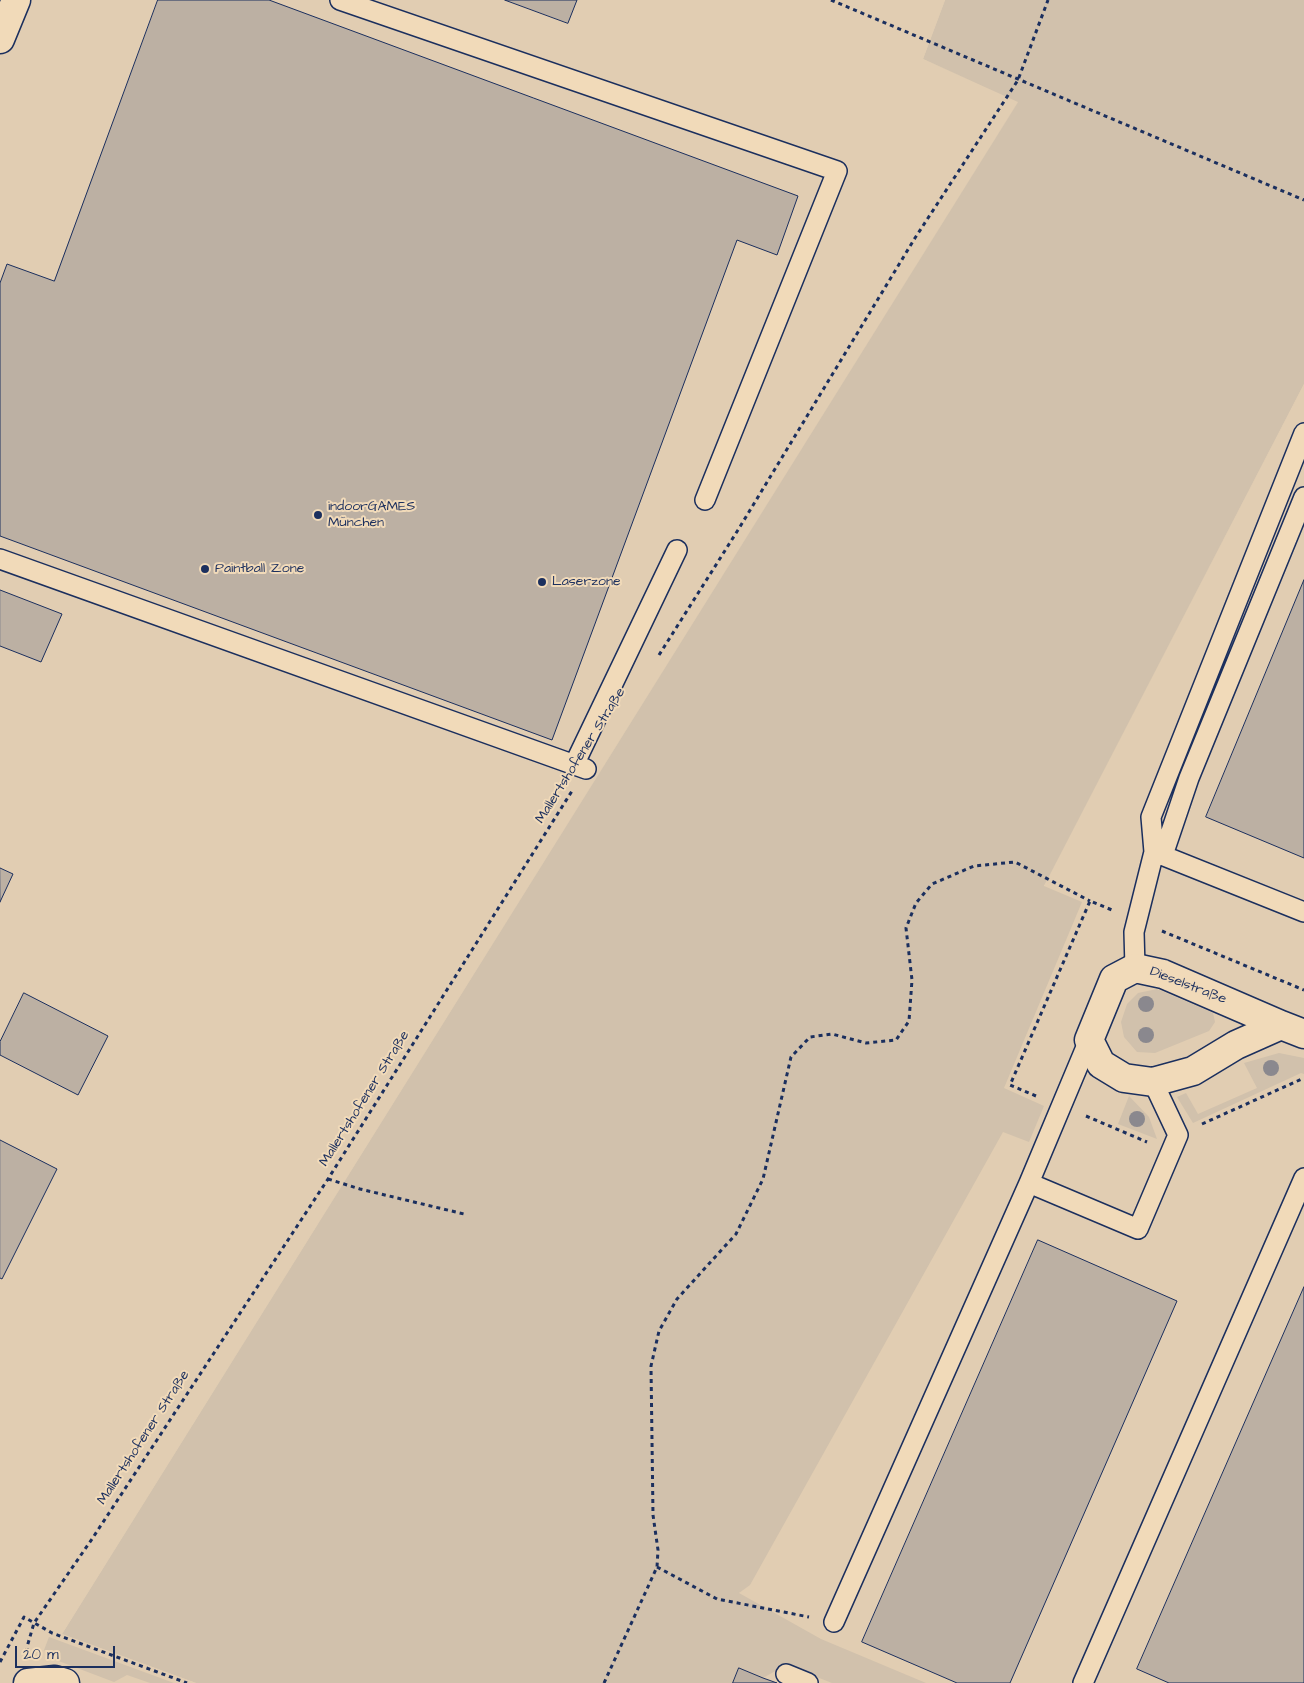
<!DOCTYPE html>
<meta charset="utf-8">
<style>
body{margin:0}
#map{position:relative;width:1304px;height:1683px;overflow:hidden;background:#f1dab9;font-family:"Architects Daughter",sans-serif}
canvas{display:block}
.scale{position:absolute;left:15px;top:1646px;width:100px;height:22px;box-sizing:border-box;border:2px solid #1b2f5e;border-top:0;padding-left:6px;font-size:15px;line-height:18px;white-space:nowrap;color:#1b2f5e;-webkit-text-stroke:4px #f1dab9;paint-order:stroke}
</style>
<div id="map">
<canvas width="1304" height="1683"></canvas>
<div class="scale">20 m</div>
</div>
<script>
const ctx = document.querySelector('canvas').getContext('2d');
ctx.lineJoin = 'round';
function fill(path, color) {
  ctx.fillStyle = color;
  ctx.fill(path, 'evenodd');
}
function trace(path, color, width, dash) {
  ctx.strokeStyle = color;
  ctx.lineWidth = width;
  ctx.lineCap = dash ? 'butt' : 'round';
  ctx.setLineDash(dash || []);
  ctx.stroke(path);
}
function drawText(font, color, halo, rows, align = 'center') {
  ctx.font = font + ' "Architects Daughter",sans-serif';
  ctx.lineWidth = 4;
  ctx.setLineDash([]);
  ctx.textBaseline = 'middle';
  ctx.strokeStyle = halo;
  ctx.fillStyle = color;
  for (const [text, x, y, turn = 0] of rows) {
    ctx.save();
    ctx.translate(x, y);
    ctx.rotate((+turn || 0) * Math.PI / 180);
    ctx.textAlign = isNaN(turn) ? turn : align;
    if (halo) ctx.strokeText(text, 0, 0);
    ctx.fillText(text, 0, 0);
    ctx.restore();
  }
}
const built = new Path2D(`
 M0,0H945L923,59L1019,101L62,1634L196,1683H0Z
 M1304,384V1683H700L1049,875Z`);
const green = new Path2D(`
 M945,0H1304V384L1044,886L1082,902L1004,1088L1044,1106L1029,1142L1003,1132L750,1585L739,1593L821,1639L926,1683H832L786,1665L763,1678L739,1668L733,1683H196L62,1634L1018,102L923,59Z
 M1157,989L1213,1013L1215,1022L1209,1031L1155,1053L1137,1052L1124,1037L1121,1022L1127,1004L1138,993Z
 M1279,1053L1304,1058V1074L1301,1073L1193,1123L1177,1097L1186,1093L1198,1114L1257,1088L1244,1063Z
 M1129,1096L1149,1117L1157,1139L1118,1124Z
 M49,1637L174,1683H150L127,1675L114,1682L56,1660L44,1650Z`);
const building = new Path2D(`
 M158,0H269L798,196L777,255L737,240L552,740L0,536V283L7,264L54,281Z
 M505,0H577L568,23Z
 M1304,580V858L1206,817Z
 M0,590L62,614L41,662L0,646Z
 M0,868L13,874L0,902Z
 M24,993L108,1036L78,1095L0,1055V1042Z
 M0,1140L57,1169L2,1279L0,1278Z
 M1038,1240L1177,1301L1010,1683H957L862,1642Z
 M1304,1287V1683H1169L1137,1669Z
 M739,1668L763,1678L777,1683H733Z`);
const path = new Path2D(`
 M831,0L1304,200
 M659,655L738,530L915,238L1018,80L1048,0
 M1162,931L1304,990
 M1036,1096L1010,1085L1090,901L1112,910
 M1086,1116L1147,1142
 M1202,1124L1304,1078
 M328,1179L360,1189L464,1214
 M657,1567L717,1599L809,1617
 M27,1652V1647L34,1623L92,1539L328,1179L572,791
 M0,1662L24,1617L52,1633L187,1683
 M604,1683L657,1567L658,1550L653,1515L651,1366L659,1331L677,1299L736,1234L763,1179L791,1057L810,1037L832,1034L866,1043L896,1040L909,1021L912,980L906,928L916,903L932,884L974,866L1015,862L1090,901`);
const lane = new Path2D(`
 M340,0L837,171L705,500
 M0,559L586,769
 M574,765L677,550
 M1154,852L1304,912
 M1163,855L1189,778L1304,497
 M1135,968L1134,932L1154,852L1151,817L1304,433
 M1029,1183L1138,1229L1178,1135L1153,1082
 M834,1622L1029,1183L1089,1040
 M786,1674L808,1683
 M1083,1683L1304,1178`);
const street = new Path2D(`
 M0,39L16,0
 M1135,968L1163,974L1281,1025L1236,1045L1193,1071L1153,1082L1124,1078L1101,1064L1089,1040L1114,979Z
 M1281,1025L1304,1034
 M28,1683L55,1680L65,1683`);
const trees = [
 [1146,1004],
 [1146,1035],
 [1271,1068],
 [1137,1119]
];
const markers = [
 [318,515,5,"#1b2f5e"],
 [205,569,5,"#1b2f5e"],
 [542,582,5,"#1b2f5e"]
];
const poiNames = [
 ["indoorGAMES",328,507],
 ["München",328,523],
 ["Paintball Zone",215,569],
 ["Laserzone",552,582]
];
const streetNames = [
 ["Mallertshofener Straße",581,756,-58],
 ["Dieselstraße",1188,986,21],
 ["Mallertshofener Straße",365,1099,-58],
 ["Mallertshofener Straße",144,1438,-57]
];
fill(built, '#e1cdb2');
fill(green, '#d1c1ac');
fill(building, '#bcb0a3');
trace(building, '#1b2f5e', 1);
trace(lane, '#1b2f5e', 22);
trace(street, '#1b2f5e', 31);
trace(path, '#1b2f5e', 3, [4, 4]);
trace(lane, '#f1dab9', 19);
trace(street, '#f1dab9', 28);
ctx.fillStyle = '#8a888e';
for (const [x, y] of trees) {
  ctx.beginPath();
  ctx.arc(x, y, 8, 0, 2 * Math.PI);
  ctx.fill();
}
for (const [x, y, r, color] of markers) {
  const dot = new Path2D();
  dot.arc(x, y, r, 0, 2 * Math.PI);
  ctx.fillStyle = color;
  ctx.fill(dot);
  trace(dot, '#f1dab9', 2);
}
drawText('14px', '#1b2f5e', '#f1dab9', poiNames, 'left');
drawText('14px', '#1b2f5e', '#f1dab9', streetNames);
</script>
